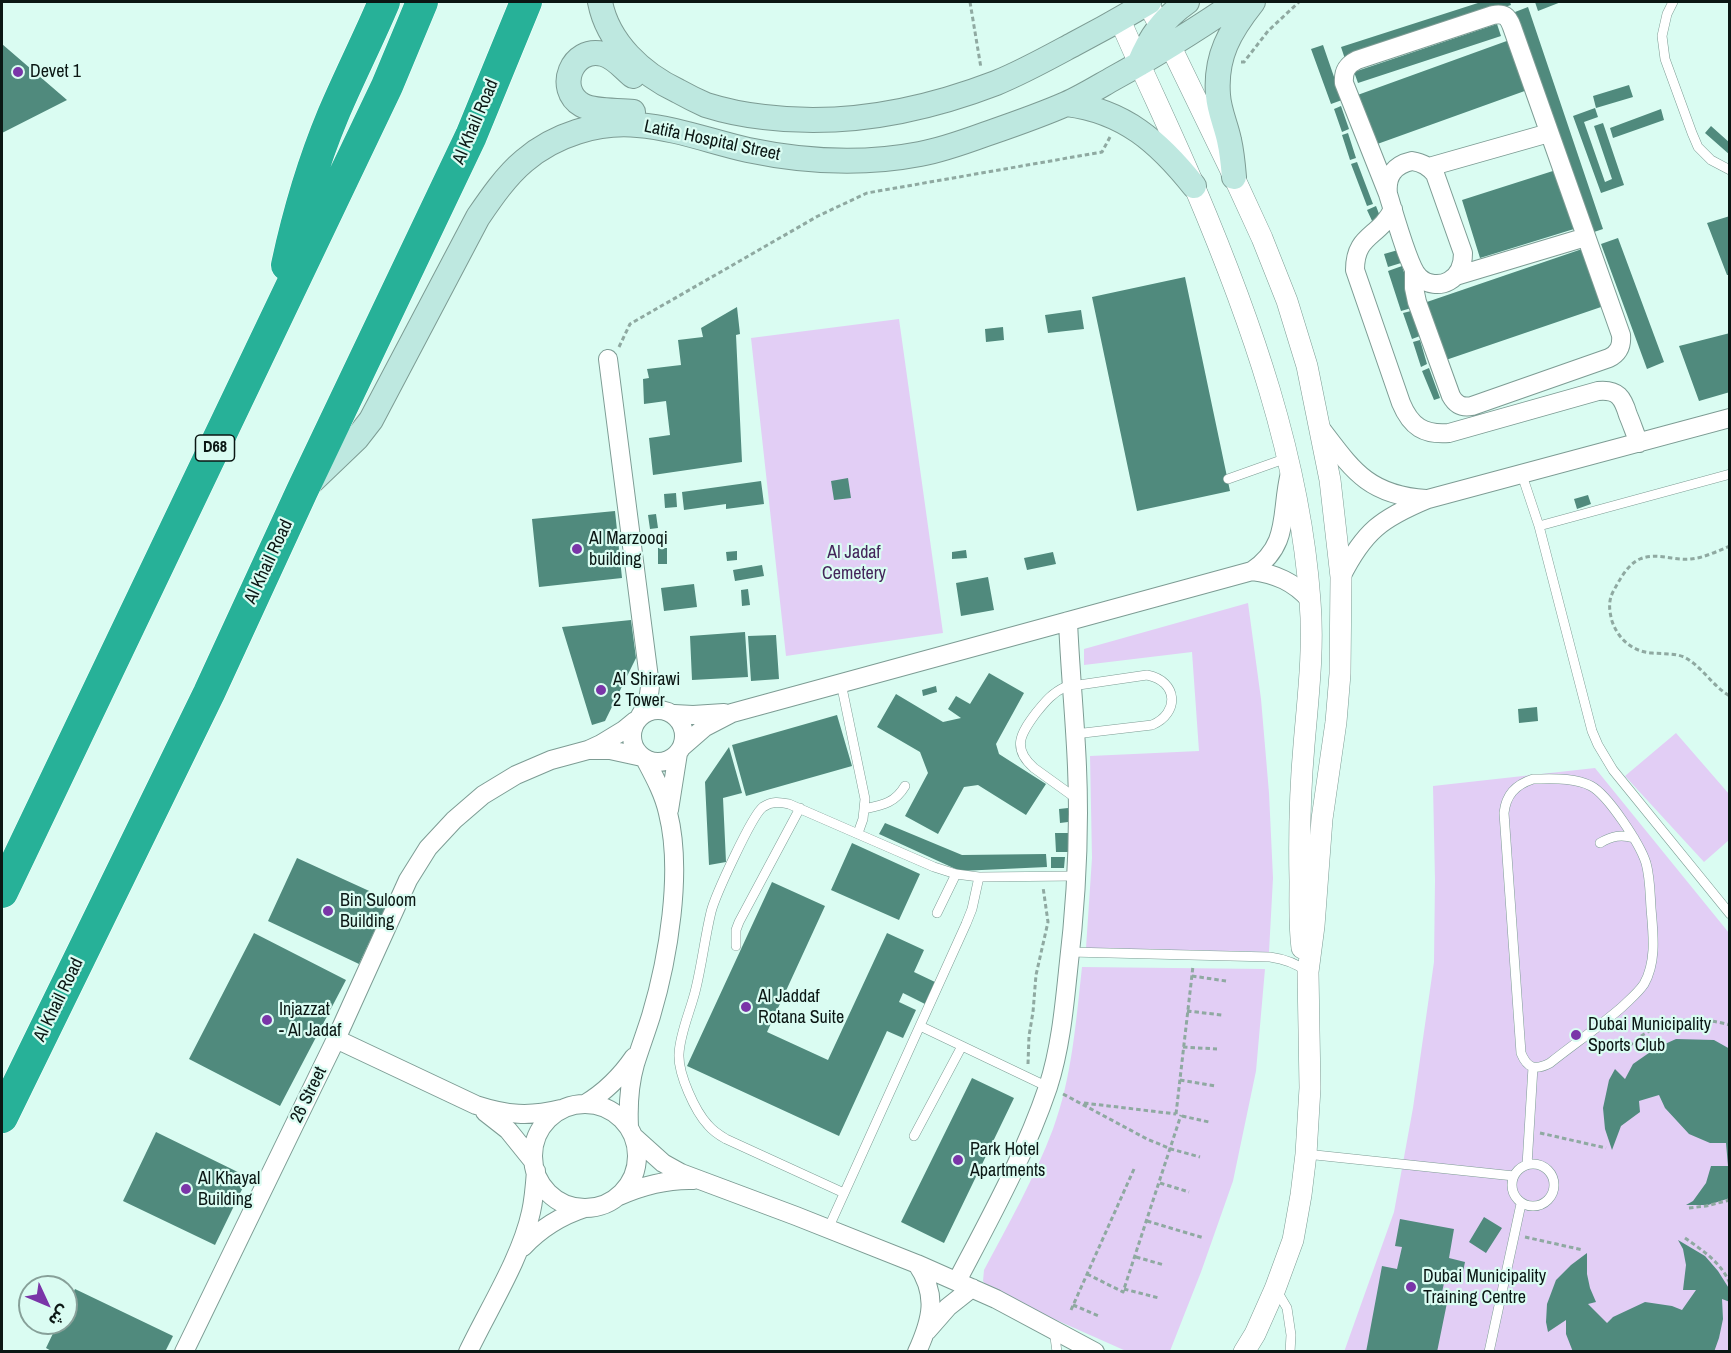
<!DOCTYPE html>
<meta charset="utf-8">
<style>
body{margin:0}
#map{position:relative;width:1731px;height:1353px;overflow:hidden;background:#dafcf2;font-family:"Archivo Narrow","Noto Sans Arabic",sans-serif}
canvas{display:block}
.frame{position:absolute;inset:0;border:3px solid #0b1714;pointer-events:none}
.north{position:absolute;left:18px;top:1275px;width:60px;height:60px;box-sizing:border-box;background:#dafcf2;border:2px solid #87a099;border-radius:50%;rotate:134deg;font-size:16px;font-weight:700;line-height:24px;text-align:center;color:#0b1714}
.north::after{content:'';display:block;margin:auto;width:21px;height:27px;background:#7a35a8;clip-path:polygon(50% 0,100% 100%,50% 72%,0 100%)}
</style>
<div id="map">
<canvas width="1731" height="1353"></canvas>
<div class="frame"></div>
<div class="north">ش</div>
</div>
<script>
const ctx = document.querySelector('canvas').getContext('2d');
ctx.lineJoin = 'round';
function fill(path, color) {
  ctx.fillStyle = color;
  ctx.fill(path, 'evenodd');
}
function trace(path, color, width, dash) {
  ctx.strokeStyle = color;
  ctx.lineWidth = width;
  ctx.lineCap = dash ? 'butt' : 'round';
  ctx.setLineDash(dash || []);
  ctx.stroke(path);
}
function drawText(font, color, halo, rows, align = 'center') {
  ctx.font = font + ' "Archivo Narrow",sans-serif';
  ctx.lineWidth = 4.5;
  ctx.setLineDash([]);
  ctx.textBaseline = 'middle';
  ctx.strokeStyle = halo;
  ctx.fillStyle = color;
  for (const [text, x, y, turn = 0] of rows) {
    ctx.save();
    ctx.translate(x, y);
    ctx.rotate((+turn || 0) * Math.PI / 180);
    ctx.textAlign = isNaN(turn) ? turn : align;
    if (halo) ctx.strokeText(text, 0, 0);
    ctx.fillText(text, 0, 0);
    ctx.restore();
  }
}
const green = new Path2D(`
 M899,319L943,633L786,656L751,338Z
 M1248,603L1261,699L1269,793L1273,878L1269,952L1086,948L1092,858L1090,756L1199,751L1192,652L1084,665V649Z
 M1676,733L1729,794V840L1704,862L1625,776Z
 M1595,768L1729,933V1351L1344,1352L1394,1212L1413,1108L1434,962L1435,880L1433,786Z
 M1082,967L1265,969L1256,1071L1233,1181L1201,1272L1170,1351H1126L991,1291L983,1281L984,1270C1008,1225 1035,1177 1053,1129C1072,1078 1076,1021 1082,967Z`);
const building = new Path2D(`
 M1481,2H1510L1511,5L1345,59L1341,47Z
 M1535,2H1561L1538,11Z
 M1528,7L1603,229L1591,233L1515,12Z
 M1497,24L1501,36L1358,83L1354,72Z
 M1515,38L1533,88L1369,147L1352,97Z
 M2,44L67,100L2,133Z
 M1323,45L1342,100L1331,104L1311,49Z
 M1629,85L1633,97L1596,108L1593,96Z
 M1341,106L1349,129L1342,132L1334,109Z
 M1595,108L1598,117L1584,122L1605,182L1612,179L1594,126L1603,123L1624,185L1601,193L1573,116Z
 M1661,109L1664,120L1613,138L1610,128Z
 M1711,126L1730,143V155L1705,133Z
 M1348,133L1356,158L1350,160L1342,135Z
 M1357,162L1373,204L1367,206L1351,164Z
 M1556,170L1574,229L1480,258L1462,200Z
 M1376,206L1381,219L1373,223L1367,210Z
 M1730,216V275H1727L1707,223Z
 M1618,238L1664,362L1647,369L1601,244Z
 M1585,248L1604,306L1440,362L1421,304Z
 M1398,250L1401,263L1388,267L1384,254Z
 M1402,266L1415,307L1401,311L1388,271Z
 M1185,277L1230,491L1137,511L1092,297Z
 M737,307L740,334L736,335L742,462L653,475L649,438L670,435L666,401L644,404L643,379L649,378L647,369L681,365L678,340L703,337L701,328Z
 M1081,310L1084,329L1048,333L1045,315Z
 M1411,311L1420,336L1412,339L1403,313Z
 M1003,327L1004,340L986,342L985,329Z
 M1730,333V392L1699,401L1679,346Z
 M1420,340L1427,364L1421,367L1413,342Z
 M1429,368L1440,398L1434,400L1422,371Z
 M848,478L851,498L834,500L831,481Z
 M761,481L764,504L726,509V504L684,510L682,492Z
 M676,493L677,507L665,508L664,494Z
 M1588,495L1591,504L1577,509L1574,499Z
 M615,511L622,578L539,587L532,519Z
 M656,514L658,528L650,529L648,515Z
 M658,548H667V564H658Z
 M966,550L967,558L952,559V552Z
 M737,551V560L727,561L726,552Z
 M1053,552L1056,564L1027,570L1024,558Z
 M762,565L764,576L735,581L733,570Z
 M988,577L994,610L961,616L956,583Z
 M694,584L697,607L664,611L661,588Z
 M748,589L750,605L742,606L741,590Z
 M631,620L636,658L605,721L592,725L562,627Z
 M745,632L748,677L692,680L690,636Z
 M776,635L779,679L751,681L748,636Z
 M989,673L1024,693L996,744L999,754L1046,784L1026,815L978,785L964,787L938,834L905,816L928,773L920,752L877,727L896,694L943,722L961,718L948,709L956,696L970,704Z
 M936,686L937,692L923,696L922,690Z
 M1537,707L1538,721L1519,723L1518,709Z
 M837,715L852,766L746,796L732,745Z
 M729,747L742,793L723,798L726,862L709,865L705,782Z
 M1068,808V822L1060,823L1059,809Z
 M885,823L962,855L1046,854L1047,867L960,871L879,834Z
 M1055,833H1069L1070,852H1056Z
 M852,843L920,874L899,920L831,890Z
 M1051,857H1065L1064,868H1051Z
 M297,858L389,900L359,964L268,921Z
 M772,882L825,906L767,1032L828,1060L887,933L924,950L914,972L935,982L925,1004L903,993L899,1002L916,1010L903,1038L887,1031L839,1136L687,1066Z
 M254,933L346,980L280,1106L189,1059Z
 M1676,1039L1714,1040L1730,1049V1198L1708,1205H1686L1693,1201L1706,1183L1711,1166H1728L1726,1143H1710L1689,1134L1665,1108L1659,1095L1639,1101L1640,1112L1621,1126L1612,1150L1605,1129L1603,1108L1609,1080L1615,1069L1625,1079L1633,1064L1656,1048Z
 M972,1078L1014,1098L944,1243L901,1222Z
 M156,1132L248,1177L215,1245L123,1201Z
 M1484,1217L1502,1228L1486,1253L1469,1242Z
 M1400,1219L1454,1229L1449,1258L1465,1262L1462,1277L1446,1274L1441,1297L1448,1298L1437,1352H1366L1382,1266L1397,1269L1402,1247L1395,1246Z
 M1678,1240L1705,1256L1718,1271L1730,1290V1302L1722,1299L1723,1319L1719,1338L1714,1352H1573L1566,1334V1320L1548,1332L1546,1322L1547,1304L1556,1280L1571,1265L1587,1253V1274L1590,1288L1596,1302L1588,1304L1607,1323L1613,1317L1645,1302L1672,1306L1682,1310L1696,1290H1683L1686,1265L1683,1249Z
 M75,1289L173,1336L165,1352H53L46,1348L58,1323H66V1307Z`);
const path = new Path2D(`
 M970,2L981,68
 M1241,62H1244L1268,31L1299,2
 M619,347L630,324L818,216L867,193L1102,152L1110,137
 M1730,546C1718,551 1703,558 1691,559C1674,561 1656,552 1640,559C1628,564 1620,579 1614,590C1608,600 1609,610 1612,621C1618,639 1633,652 1652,653C1663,654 1674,653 1684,657C1702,666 1712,686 1730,696
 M1192,976L1226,981
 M1187,1011L1222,1015
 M1183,1047L1217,1049
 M1624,1051C1631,1045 1638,1037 1646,1033C1672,1017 1701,1017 1730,1025
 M1028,1064L1029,1036L1033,1012L1036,975L1048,922L1043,887
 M1180,1080L1216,1086
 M1063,1094L1147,1139L1171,1149L1200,1157
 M1084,1103L1176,1114
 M1176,1114L1193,966
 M1182,1116L1209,1122
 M1540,1133L1606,1148
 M1160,1183L1189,1192
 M1689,1208L1706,1206L1730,1200
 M1147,1221L1204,1238
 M1525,1237L1583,1250
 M1685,1238C1702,1250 1722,1263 1730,1284
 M1136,1257L1164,1265
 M1087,1274L1123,1292L1181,1115
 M1124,1289L1159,1298
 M1073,1305L1099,1316
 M1071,1310L1134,1169`);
const service = new Path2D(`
 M1673,2L1667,14L1662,36L1665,59L1692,133L1698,147L1711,160L1730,170
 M1522,475L1539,526L1592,731L1598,745L1613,770L1730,914
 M1228,479L1287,458
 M1539,526L1730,474
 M841,683L865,799L863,819L858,833
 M1075,734L1152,725C1180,713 1178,681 1147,675L1065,687C1052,693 1045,702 1036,713C1021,733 1011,748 1034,768L1077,799
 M1533,779C1551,779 1574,777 1591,786C1608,795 1640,844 1646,863C1650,877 1650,893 1651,908C1653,933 1657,961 1644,984C1638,993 1629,1000 1622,1007C1599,1027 1574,1044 1550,1063C1535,1071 1527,1068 1521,1053L1504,813C1506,795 1515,785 1533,779Z
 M864,809C883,805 895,803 905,786
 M1600,843C1612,836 1621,834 1634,838
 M937,913L956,874
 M736,946V930L739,922L800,808
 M1070,952L1270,957C1285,959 1296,963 1308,972
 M920,1026L1048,1087
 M914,1136L962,1046
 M1306,1154L1514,1176
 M1512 1185a21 21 0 1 1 42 0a21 21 0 1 1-42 0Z
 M1527,1165L1533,1067
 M844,1193L726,1139C719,1135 713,1131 708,1125C695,1111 678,1074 679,1054C680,1032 691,1010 696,988C702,963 705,937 711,912C715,896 752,815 763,807C772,801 779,802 789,804L934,867L956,874L979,877L1076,876
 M828,1229L966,924L972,909L979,877
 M1277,1291L1287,1308L1291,1335L1290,1352
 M1054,1330L1057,1352
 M1489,1352L1521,1204`);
const minor = new Path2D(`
 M1412,161C1423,163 1428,166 1435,174L1463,253C1463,264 1460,275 1449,281C1440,286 1427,285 1419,277C1409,268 1393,210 1388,194C1386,176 1394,165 1412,161Z
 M1429,167L1549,133
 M1388,194L1344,83C1343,71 1347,65 1357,60L1493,15C1504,13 1508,16 1512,27L1621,335C1622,346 1619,353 1609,358L1472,406C1462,408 1456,405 1451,396L1417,302L1414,288V271
 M1393,209C1379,238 1355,234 1355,270L1401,403C1411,427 1424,435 1449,433L1598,391C1618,389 1623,398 1628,415C1632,424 1635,434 1639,443
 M1456,276L1586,237
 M608,359L650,686C649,698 647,706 640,716
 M1319,426C1352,469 1367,495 1426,499
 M1252,571C1276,574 1294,582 1310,600
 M1341,577C1364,531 1382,518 1428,499L1730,418
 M632 736a26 26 0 1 1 52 0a26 26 0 1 1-52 0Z
 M674,714L693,715L724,713
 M682,747L705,727L732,713L1252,571C1291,544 1280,513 1290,473
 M590,750H610L642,757
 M669,810L678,753
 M336,1039L476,1105C507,1115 529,1117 561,1109
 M585,1104C605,1092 621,1076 634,1057
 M533 1156a52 52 0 1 1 104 0a52 52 0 1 1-104 0Z
 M485,1112L508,1130L533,1161
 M629,1127C628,1106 629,1085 635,1064C640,1048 646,1032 651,1016C668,959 683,872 668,813C664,794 654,776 645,759
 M633,1136L663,1163L681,1173L796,1216L917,1264L996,1299L1095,1352
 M619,1196C644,1185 667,1179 694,1180
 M523,1247C541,1228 560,1216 585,1208
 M957,1281C990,1218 1025,1155 1048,1087C1060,1050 1064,1010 1068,971C1076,904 1080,835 1077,767C1075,718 1070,670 1068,621
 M927,1331L948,1307L972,1288
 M184,1352L336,1039L408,880L428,848L454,820L483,795L516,775L551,760L588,750L601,744L624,730L635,721
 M468,1352C489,1308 521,1258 531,1212C534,1199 535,1185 536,1171
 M917,1352C932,1319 938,1295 917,1264`);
const tertiary = new Path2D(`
 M1147,2L1170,45L1234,177L1262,238L1287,301L1307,366L1330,480L1341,577L1340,674L1336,722L1322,819L1314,926L1308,972L1310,1088L1306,1154L1301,1195L1293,1240L1275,1289L1255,1334L1244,1352
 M1120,20C1144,76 1171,131 1195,188C1250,318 1300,458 1310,601C1314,649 1308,697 1304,745C1300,790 1299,836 1300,881C1300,904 1299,925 1302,948`);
const secondary = new Path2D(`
 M600,2C608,43 642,74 678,91C687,96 697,101 706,105C725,111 745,115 764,117C842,127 923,111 996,83C1023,72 1048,58 1074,44C1099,31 1124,17 1149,2
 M1139,64C1150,37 1163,19 1187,2
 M633,76C623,68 615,57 603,54C572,46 555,89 582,105C594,112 618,110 633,112
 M1067,104C1124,111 1159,142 1194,186
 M1234,177C1233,165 1232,153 1229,140C1226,125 1219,111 1218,95C1215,56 1230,31 1253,2
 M310,483L357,438L371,420L478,217C491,198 506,176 524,161C554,135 598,121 638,125C676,128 712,142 748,150C805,162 863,165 920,154C943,150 967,141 989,133C1015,124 1041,115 1066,104C1082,97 1098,87 1114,78C1156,55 1197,29 1237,2`);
const motorway = new Path2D(`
 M287,265C298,214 313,163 333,115C349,77 368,40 384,2
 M2,892L387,86L422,2
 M2,1117L209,693L302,491L471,136L526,2`);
const markers = [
 [18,72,6,"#7a35a8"],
 [577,549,6,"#7a35a8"],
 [601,690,6,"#7a35a8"],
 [328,911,6,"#7a35a8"],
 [746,1007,6,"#7a35a8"],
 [267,1020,6,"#7a35a8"],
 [1576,1035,6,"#7a35a8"],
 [958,1160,6,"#7a35a8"],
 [186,1189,6,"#7a35a8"],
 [1411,1287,6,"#7a35a8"]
];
const shields = [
 [215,448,39]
];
const shieldNames = [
 ["D68",215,448]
];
const poiNames = [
 ["Devet 1",30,72],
 ["Al Marzooqi",589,539],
 ["building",589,560],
 ["Al Shirawi",613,680],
 ["2 Tower",613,701],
 ["Bin Suloom",340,901],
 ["Building",340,922],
 ["Al Jaddaf",758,997],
 ["Rotana Suite",758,1018],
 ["Injazzat",279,1010],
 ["- Al Jadaf",279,1031],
 ["Dubai Municipality",1588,1025],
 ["Sports Club",1588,1046],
 ["Park Hotel",970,1150],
 ["Apartments",970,1171],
 ["Al Khayal",198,1179],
 ["Building",198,1200],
 ["Dubai Municipality",1423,1277],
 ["Training Centre",1423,1298]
];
const streetNames = [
 ["Al Khail Road",476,122,-67],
 ["Latifa Hospital Street",712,141,12],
 ["Al Khail Road",269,562,-65],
 ["Al Khail Road",59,1000,-64],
 ["26 Street",309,1095,-64]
];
const parkNames = [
 ["Al Jadaf",854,553],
 ["Cemetery",854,574]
];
fill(green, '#e2cef5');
fill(building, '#508a7d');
trace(service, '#7d9c94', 10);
trace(minor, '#7d9c94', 20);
trace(tertiary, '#7d9c94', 22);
trace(secondary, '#7d9c94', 26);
trace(motorway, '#fff', 33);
trace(path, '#8fa9a1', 3, [4.5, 3]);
trace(service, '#fff', 9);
trace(minor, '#fff', 18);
trace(tertiary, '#fff', 21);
trace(secondary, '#bee8e0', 24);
trace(motorway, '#27b198', 32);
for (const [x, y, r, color] of markers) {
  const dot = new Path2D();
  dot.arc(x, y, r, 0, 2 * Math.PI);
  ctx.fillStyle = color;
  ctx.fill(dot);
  trace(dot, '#dafcf2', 2);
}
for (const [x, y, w] of shields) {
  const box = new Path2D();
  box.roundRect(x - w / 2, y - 13, w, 26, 4.5);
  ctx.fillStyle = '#dafcf2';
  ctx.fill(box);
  trace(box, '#0b1714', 1.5);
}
drawText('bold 16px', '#0b1714', null, shieldNames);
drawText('18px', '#0b1714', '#dafcf2', poiNames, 'left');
drawText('18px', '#0b1714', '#dafcf2', streetNames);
drawText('18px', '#43255a', '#dafcf2', parkNames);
</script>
